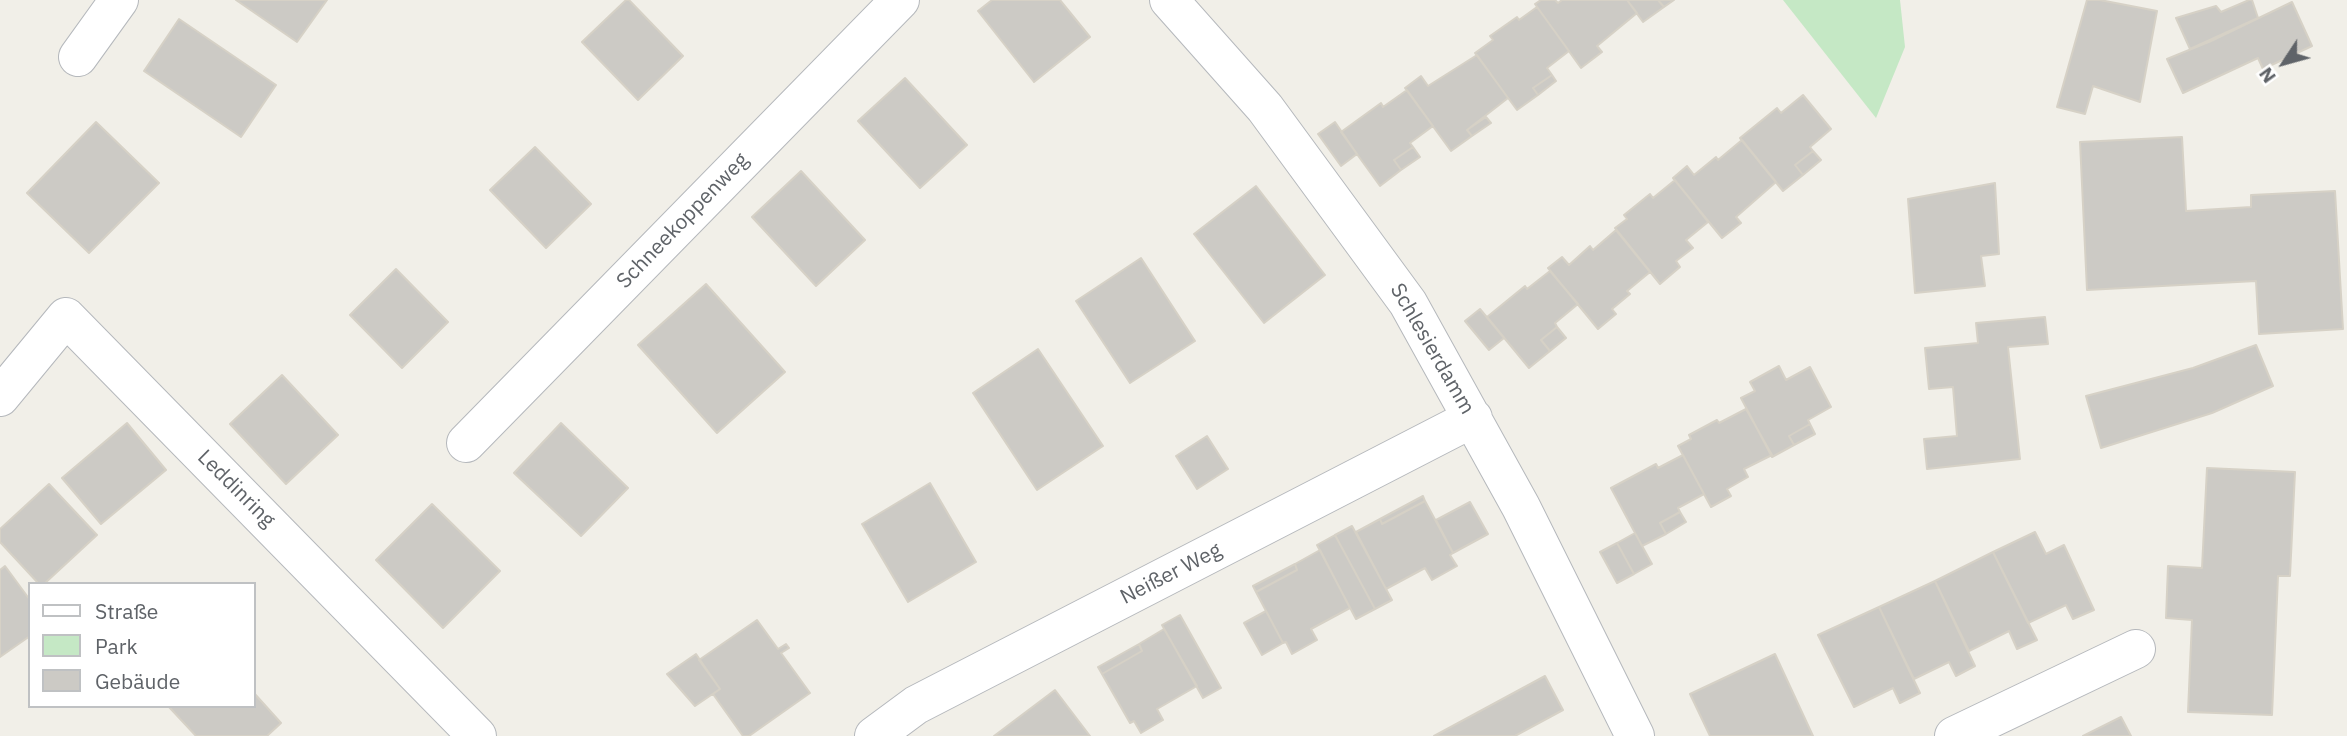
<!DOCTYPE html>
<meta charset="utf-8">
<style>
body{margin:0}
#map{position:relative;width:2347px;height:736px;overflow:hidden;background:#f1efe8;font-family:"IBM Plex Sans",sans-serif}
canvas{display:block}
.legend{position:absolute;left:28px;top:582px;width:228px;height:126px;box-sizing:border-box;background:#fff;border:2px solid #bfc1c3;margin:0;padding:9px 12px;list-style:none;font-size:21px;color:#5f6368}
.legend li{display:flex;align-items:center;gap:14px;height:35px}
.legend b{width:35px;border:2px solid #bfc1c3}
.north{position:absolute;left:2249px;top:28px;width:70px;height:70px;-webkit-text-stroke:5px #fff;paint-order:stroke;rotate:234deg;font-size:19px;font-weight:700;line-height:28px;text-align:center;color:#5f6368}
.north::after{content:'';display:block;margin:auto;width:24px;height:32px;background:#5f6368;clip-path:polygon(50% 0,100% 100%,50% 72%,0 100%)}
</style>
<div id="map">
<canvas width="2347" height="736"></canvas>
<ul class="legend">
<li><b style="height:9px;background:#fff"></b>Straße</li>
<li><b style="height:19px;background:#c5e8c5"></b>Park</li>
<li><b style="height:19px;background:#cccac5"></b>Gebäude</li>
</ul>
<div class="north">N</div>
</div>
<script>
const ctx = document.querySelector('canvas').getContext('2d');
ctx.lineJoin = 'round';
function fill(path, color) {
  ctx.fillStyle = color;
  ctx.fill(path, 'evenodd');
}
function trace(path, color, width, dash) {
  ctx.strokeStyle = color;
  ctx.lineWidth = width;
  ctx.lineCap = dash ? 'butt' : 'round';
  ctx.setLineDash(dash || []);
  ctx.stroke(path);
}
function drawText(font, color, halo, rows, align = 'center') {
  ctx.font = font + ' "IBM Plex Sans",sans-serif';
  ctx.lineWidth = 5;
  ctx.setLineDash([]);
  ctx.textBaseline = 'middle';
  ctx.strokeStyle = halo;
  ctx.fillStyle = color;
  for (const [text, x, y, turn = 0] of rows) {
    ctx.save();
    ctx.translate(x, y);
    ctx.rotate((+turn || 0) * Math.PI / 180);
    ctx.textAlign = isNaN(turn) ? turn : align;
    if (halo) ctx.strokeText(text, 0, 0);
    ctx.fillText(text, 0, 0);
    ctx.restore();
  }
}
const green = new Path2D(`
 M1783,0H1900L1905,47L1876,118Z`);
const building = new Path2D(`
 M236,0H327L297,42Z
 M626,0H629L683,56L638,100L582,42Z
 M992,0H1060L1090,37L1034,82L978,11Z
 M1541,0H1555L1558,3L1562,0H1627L1637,13L1597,46L1602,52L1581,68L1535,4Z
 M1627,0H1658L1664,7L1643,22Z
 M1658,0H1674L1664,7Z
 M2087,0H2100L2157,11L2140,102L2093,86L2085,114L2057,107Z
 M2249,0H2252L2258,18L2190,49L2176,18L2216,6L2221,12Z
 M2292,2L2312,46L2263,69L2258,58L2183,93L2167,59L2211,41Z
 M1537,7L1569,51L1547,68L1552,75L1533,88L1538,95L1517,110L1475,53L1493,40L1490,36L1517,17L1519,20Z
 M179,19L276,85L241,137L144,71Z
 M1477,55L1508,98L1467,130L1472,136L1451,151L1405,88L1421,76L1428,86Z
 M1552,75L1556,81L1538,95L1533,88Z
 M905,78L967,145L920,188L858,121Z
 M1407,90L1433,126L1410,143L1413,147L1394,160L1401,170L1380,186L1341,132L1381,103L1383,107Z
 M1803,95L1831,129L1810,147L1813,151L1795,165L1803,175L1783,191L1740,138L1777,108L1781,113Z
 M1486,117L1491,123L1472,136L1467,130Z
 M96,122L159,183L89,253L27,193Z
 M1335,122L1357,154L1341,166L1318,134Z
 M2182,137L2186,211L2251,207V195L2335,191L2343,329L2259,334L2256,281L2087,290L2080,142Z
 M1742,140L1776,182L1736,217L1741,223L1722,238L1673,178L1687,166L1694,175L1716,157L1718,160Z
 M535,147L591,204L546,248L490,190Z
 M1413,147L1420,157L1401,170L1394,160Z
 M1813,151L1821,160L1803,175L1795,165Z
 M801,171L865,240L816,286L752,217Z
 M1675,180L1708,222L1686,240L1693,248L1676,261L1680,267L1660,284L1615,228L1627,219L1624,215L1650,194L1653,198Z
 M1995,183L1999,254L1981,256L1985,286L1915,293L1908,199Z
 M1256,186L1325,275L1264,323L1194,234Z
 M1616,230L1650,272L1627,291L1630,294L1612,309L1616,314L1598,329L1548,268L1562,257L1569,265L1590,246L1593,250Z
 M1141,258L1195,341L1130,383L1076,301Z
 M396,269L448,322L402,368L350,315Z
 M1550,271L1578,304L1555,323L1557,327L1541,340L1550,351L1529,368L1487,317L1525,286L1527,289Z
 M706,284L785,372L717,433L638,345Z
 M1480,309L1504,338L1489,350L1465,321Z
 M2045,317L2048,344L2008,347L2020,459L1927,469L1924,439L1957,436L1953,387L1929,389L1925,348L1978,343L1976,323Z
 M1557,327L1566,338L1550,351L1541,340Z
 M2256,345L2273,386L2212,413L2101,448L2086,396L2193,368Z
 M1038,349L1103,446L1037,490L973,393Z
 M1779,366L1786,380L1810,367L1831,407L1808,420L1810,424L1789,436L1794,445L1772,457L1741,398L1755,391L1750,382Z
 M282,375L338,435L286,484L230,424Z
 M1746,409L1772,455L1744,469L1748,477L1727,489L1731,496L1711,507L1678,446L1691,439L1689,435L1717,420L1719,423Z
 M127,423L166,470L101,524L62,478Z
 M561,423L628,488L581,536L514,473Z
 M1810,424L1815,434L1794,445L1789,436Z
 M1207,436L1228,469L1197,489L1176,456Z
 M1683,455L1704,494L1678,508L1680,512L1660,523L1666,534L1642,546L1611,488L1656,464L1658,468Z
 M2207,468L2295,472L2290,576H2278L2272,715L2188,712L2192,620L2166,618L2168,566L2202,568Z
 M930,483L976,562L908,602L862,524Z
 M49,484L97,535L44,584H39L0,542V529Z
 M1423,496L1425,501L1382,524L1380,519Z
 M1425,501L1453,553L1450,555L1457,566L1432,580L1425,568L1386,589L1356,532L1380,519L1382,524Z
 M1470,502L1488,534L1453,553L1436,520Z
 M432,504L500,571L443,628L376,560Z
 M1680,512L1686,522L1666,534L1660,523Z
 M1352,526L1392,600L1375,609L1335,535Z
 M2035,532L2046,554L2064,545L2094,610L2073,619L2066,605L2028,623L1993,552Z
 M1635,533L1652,564L1634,574L1617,543Z
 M1335,535L1375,609L1356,619L1317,545Z
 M1617,543L1634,574L1617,583L1600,552Z
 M1320,550L1350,608L1311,629L1317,640L1292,654L1286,642L1283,643L1256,592L1297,570L1295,564Z
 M1993,552L2037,640L2017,649L2009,631L1969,651L1935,581Z
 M1295,564L1297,570L1256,592L1253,586Z
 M5,566L30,600V636L0,657V570Z
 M1935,581L1975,666L1956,676L1949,662L1914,679L1879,607Z
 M1879,607L1920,693L1900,703L1893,688L1854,707L1818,635Z
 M1266,611L1283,643L1262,655L1244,623Z
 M1180,615L1221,688L1203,698L1162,625Z
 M757,620L778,649L786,644L789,648L781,653L810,693L749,736H743L713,694L720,689L699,660Z
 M1164,629L1197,686L1157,709L1163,720L1141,733L1134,721L1130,723L1102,674L1142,651L1139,644Z
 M1139,644L1142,651L1102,674L1098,667Z
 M696,654L720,689L695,706L667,674Z
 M1775,654L1813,736H1710L1690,694Z
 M1545,676L1563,710L1515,736H1434Z
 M1055,690L1090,736H994Z
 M254,693L281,723L267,736H196L169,707L254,706Z
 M2121,717L2131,736H2083Z`);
const minor = new Path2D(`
 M1169,0L1265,108L1408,303L1521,507L1635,736
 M78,57L119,0
 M0,397L66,317L477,736
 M466,443L900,0
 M874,736L916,705L1473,418
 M1954,736L2136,649`);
const streetNames = [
 ["Schneekoppenweg",683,221,-46],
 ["Schlesierdamm",1432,349,60],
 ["Leddinring",236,489,45],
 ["Neißer Weg",1171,574,-27]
];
fill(green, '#c5e8c5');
fill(building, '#cccac5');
trace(building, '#d6d1c6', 2);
trace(minor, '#b5b8bc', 40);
trace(minor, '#fff', 38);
drawText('21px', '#5f6368', '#fff', streetNames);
</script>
